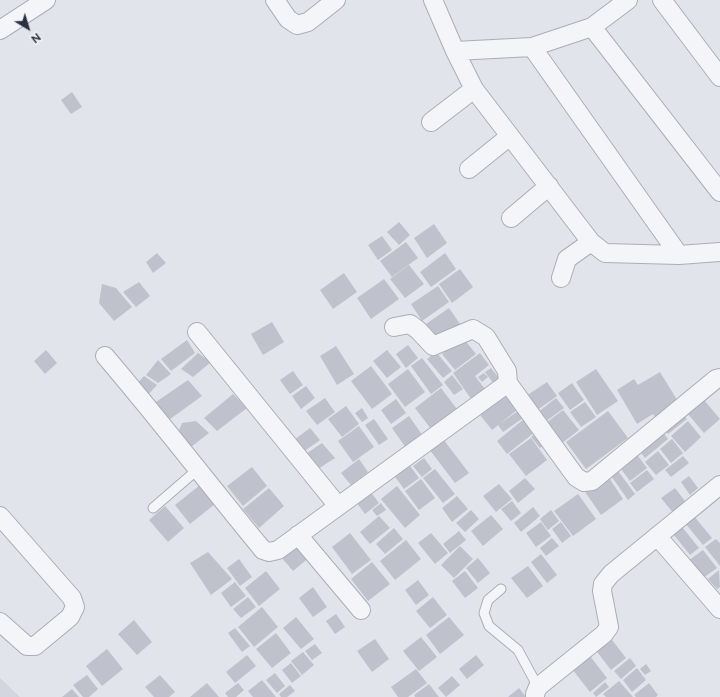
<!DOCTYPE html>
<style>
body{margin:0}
#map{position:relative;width:720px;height:697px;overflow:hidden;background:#e1e4ea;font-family:Raleway,sans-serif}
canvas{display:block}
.north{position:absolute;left:8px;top:8px;width:40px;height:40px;-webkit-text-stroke:3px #f1f3f7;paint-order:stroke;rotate:142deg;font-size:11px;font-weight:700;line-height:16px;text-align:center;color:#292f42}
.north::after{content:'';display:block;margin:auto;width:14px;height:18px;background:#292f42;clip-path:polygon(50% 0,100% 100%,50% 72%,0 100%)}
</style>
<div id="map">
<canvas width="720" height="697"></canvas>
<div class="north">N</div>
</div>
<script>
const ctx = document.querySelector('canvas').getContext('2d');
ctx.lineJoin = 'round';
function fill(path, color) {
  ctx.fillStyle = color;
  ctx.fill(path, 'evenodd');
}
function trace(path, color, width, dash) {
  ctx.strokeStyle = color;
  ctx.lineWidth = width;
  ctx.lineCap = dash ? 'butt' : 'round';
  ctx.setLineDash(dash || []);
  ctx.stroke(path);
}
const built = new Path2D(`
 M0,678L20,697H0Z`);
const building = new Path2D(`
 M72,92L82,107L71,114L61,100Z
 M399,222L410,235L399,245L387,232Z
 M434,224L447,243L427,258L414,238Z
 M382,236L392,250L378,260L368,245Z
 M406,242L418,258L392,277L380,261Z
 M157,253L166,263L153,273L146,262Z
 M445,253L456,269L431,287L420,272Z
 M409,265L424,284L405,298L390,279Z
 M460,269L473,287L452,303L439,284Z
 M344,273L357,292L333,309L320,290Z
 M384,279L399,299L371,319L357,298Z
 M139,282L150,296L136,307L123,292Z
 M102,284L116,288L132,307L114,321L99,303Z
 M438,286L449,302L422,321L411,304Z
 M449,308L460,324L437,340L426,324Z
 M272,322L284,342L263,355L251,334Z
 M463,338L476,354L455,370L442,354Z
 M187,340L195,353L171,371L161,359Z
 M408,345L418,358L406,368L396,354Z
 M336,346L354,374L337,385L320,356Z
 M46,350L57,363L45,374L34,361Z
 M387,350L401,367L387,378L373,361Z
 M436,352L452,371L443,378L427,359Z
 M198,353L211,362L193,377L181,369Z
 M480,353L489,365L475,376L488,393L474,403L453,373Z
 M422,358L443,385L431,394L411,366Z
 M158,360L171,374L158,383L146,375Z
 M371,366L392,394L372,409L351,381Z
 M491,368L499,378L493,383L485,372Z
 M408,369L425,392L405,407L388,384Z
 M596,369L618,401L597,415L576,382Z
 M293,371L303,385L290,394L280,380Z
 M660,372L679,403L655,417L653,414L637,424L617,390L634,379L638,385Z
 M484,373L488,377L482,382L478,377Z
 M452,375L463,389L454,395L444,382Z
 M144,376L157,385L146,397L134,387Z
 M188,380L202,396L166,422L150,406Z
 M547,382L557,396L536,411L526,396Z
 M572,383L584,400L570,410L558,393Z
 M306,386L315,398L301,409L292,396Z
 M441,388L460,413L434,433L415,408Z
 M502,391L517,410L492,430L477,411Z
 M233,394L247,408L217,431L204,418Z
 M699,394L720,419L704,433L682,407Z
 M325,398L335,412L317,425L306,411Z
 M556,398L564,408L545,422L537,413Z
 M396,399L406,413L391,424L381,410Z
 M585,402L596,417L581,427L570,412Z
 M346,406L359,424L342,437L328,419Z
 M362,408L368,418L362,422L355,413Z
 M563,410L579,430L562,443L546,423Z
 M518,411L523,418L503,432L498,425Z
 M608,411L628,438L586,469L566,442Z
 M680,411L687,419L668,434L661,426Z
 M409,416L423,436L406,448L392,428Z
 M374,419L388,439L379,445L365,425Z
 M524,419L535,432L507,454L497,441Z
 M196,421L209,433L191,447L177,435L182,423Z
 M688,421L701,437L685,452L671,436Z
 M359,426L374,447L353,462L338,441Z
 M310,428L320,440L299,455L290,443Z
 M660,428L668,439L645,458L636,447Z
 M538,432L546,443L540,448L531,437Z
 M531,438L547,460L526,476L509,454Z
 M443,439L469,473L455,483L429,449Z
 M672,439L683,453L671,463L660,449Z
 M322,443L335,458L315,471L303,456Z
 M658,451L669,465L656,475L645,462Z
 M635,452L647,468L630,481L618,465Z
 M683,456L689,463L671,477L665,470Z
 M424,458L432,469L422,477L413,466Z
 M359,459L368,472L351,485L341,473Z
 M408,463L419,478L404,489L393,474Z
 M252,467L267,486L243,506L227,486Z
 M616,468L635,494L628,500L609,473Z
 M435,469L455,494L443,503L423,478Z
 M647,470L654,479L637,492L630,483Z
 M606,473L623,499L601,515L583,489Z
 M689,476L698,488L690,495L681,482Z
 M525,478L535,489L518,503L509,491Z
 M421,479L435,498L419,510L405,491Z
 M499,484L512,499L496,512L483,496Z
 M200,485L215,504L190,524L175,505Z
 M397,486L420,515L405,528L381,499Z
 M269,488L284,506L259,528L243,509Z
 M675,488L688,505L675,515L661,498Z
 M370,491L379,503L365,514L356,502Z
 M578,494L596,519L573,536L554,511Z
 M457,496L468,509L452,522L442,508Z
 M512,501L521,513L511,521L501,509Z
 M381,503L386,510L377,516L372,510Z
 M165,506L184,528L168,542L149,520Z
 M533,507L540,516L521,532L514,523Z
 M471,510L479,519L465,532L456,523Z
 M551,510L559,521L548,530L540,519Z
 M491,515L503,529L483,546L471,531Z
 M379,516L390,528L370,544L360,532Z
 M694,516L712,538L703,545L685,523Z
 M541,522L551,536L536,547L526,533Z
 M561,522L571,536L562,543L552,529Z
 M679,523L699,548L690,555L670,530Z
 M394,528L403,539L385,554L376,544Z
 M459,531L466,540L450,553L443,544Z
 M350,533L371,560L352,574L332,547Z
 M431,533L448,553L435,564L418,543Z
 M552,538L559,546L546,556L540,548Z
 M716,539L720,543V566L705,547Z
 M406,540L421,559L395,580L380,561Z
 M300,542L311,556L293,571L281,557Z
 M460,546L473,559L454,578L441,565Z
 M703,550L717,568L703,578L689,560Z
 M208,552L232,579L211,595L190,563Z
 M541,554L557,575L547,583L531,562Z
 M478,558L490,573L478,583L466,568Z
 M239,559L252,577L240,586L227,568Z
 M372,562L390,584L368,601L351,579Z
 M528,566L543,586L527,598L511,578Z
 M719,570L720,587L717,589L708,579Z
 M266,571L280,589L259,606L245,588Z
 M465,571L478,588L465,598L452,581Z
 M418,580L429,595L416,605L405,590Z
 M235,582L246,596L231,607L221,593Z
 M313,587L327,607L313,617L299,598Z
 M248,597L256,607L241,618L233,609Z
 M433,597L447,615L430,628L416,611Z
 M262,607L278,627L254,647L238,627Z
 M336,614L345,627L335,634L326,621Z
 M296,617L314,639L301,649L283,628Z
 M449,617L464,635L440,654L426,635Z
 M134,620L152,642L137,655L118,634Z
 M235,628L250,646L242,652L228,633Z
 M276,633L291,653L272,668L256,649Z
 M609,636L626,658L611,670L594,648Z
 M421,637L437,657L419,671L403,651Z
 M375,639L389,659L372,672L357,651Z
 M315,644L322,653L312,660L305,651Z
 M107,649L123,669L102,686L86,666Z
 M303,652L314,665L302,675L291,661Z
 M247,655L256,666L235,683L226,672Z
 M476,655L484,665L467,679L459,669Z
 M590,656L607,678L590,692L572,669Z
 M630,658L636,666L621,679L614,671Z
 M291,663L301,676L292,683L282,670Z
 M646,664L651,671L645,675L640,669Z
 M637,668L646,680L632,692L623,680Z
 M416,669L427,683L408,697H398L391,687Z
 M275,673L285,686L277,693L266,680Z
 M87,675L98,689L89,697H83L73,685Z
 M160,675L175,692L169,697H154L145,687Z
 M452,676L460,685L446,697L438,688Z
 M262,680L276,697H253L248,691Z
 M619,681L633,697H606L603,694Z
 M605,682L609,687L596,697L593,693Z
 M207,683L219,697H190Z
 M238,683L244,690L236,697H228L225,693Z
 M649,683L658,695L656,697H636L634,695Z
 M429,684L439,697H415L414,695Z
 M290,685L295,691L287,697H281L279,694Z
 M519,688L526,697H508Z
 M72,689L79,697H62Z`);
const lane = new Path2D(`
 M153,508L197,470
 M501,589L488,600L484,613L489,626L518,650L538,687`);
const street = new Path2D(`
 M275,0L288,19L297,25L308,22L336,0
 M433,0L455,51L474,89L591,242L605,253L679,255L720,252
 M662,0L720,77
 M592,27L720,192
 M0,30L46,0
 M532,47L679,255
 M455,51L532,47L592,27L628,0
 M431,122L474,89
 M469,169L510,136
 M511,218L549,186
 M561,278L567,259L591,242
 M394,327L410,324L418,330L433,346L473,329L486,337L507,371L508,383
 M197,332L338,506
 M105,356C159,419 210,486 263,550L269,552L278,550L508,383L576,477L584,482L592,481L716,379L720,378
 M0,516L72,598L75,607L70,617L35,646H27L0,622
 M298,535L361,610
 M657,536L720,609
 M535,697V694L538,687L604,634L609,627L602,591L603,584L611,574L720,485`);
fill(built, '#d3d6df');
fill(building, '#bfc2cd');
trace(lane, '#aaaeb8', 11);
trace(street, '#aaaeb8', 20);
trace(lane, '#f4f5f8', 9);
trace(street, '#f4f5f8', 18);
</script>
